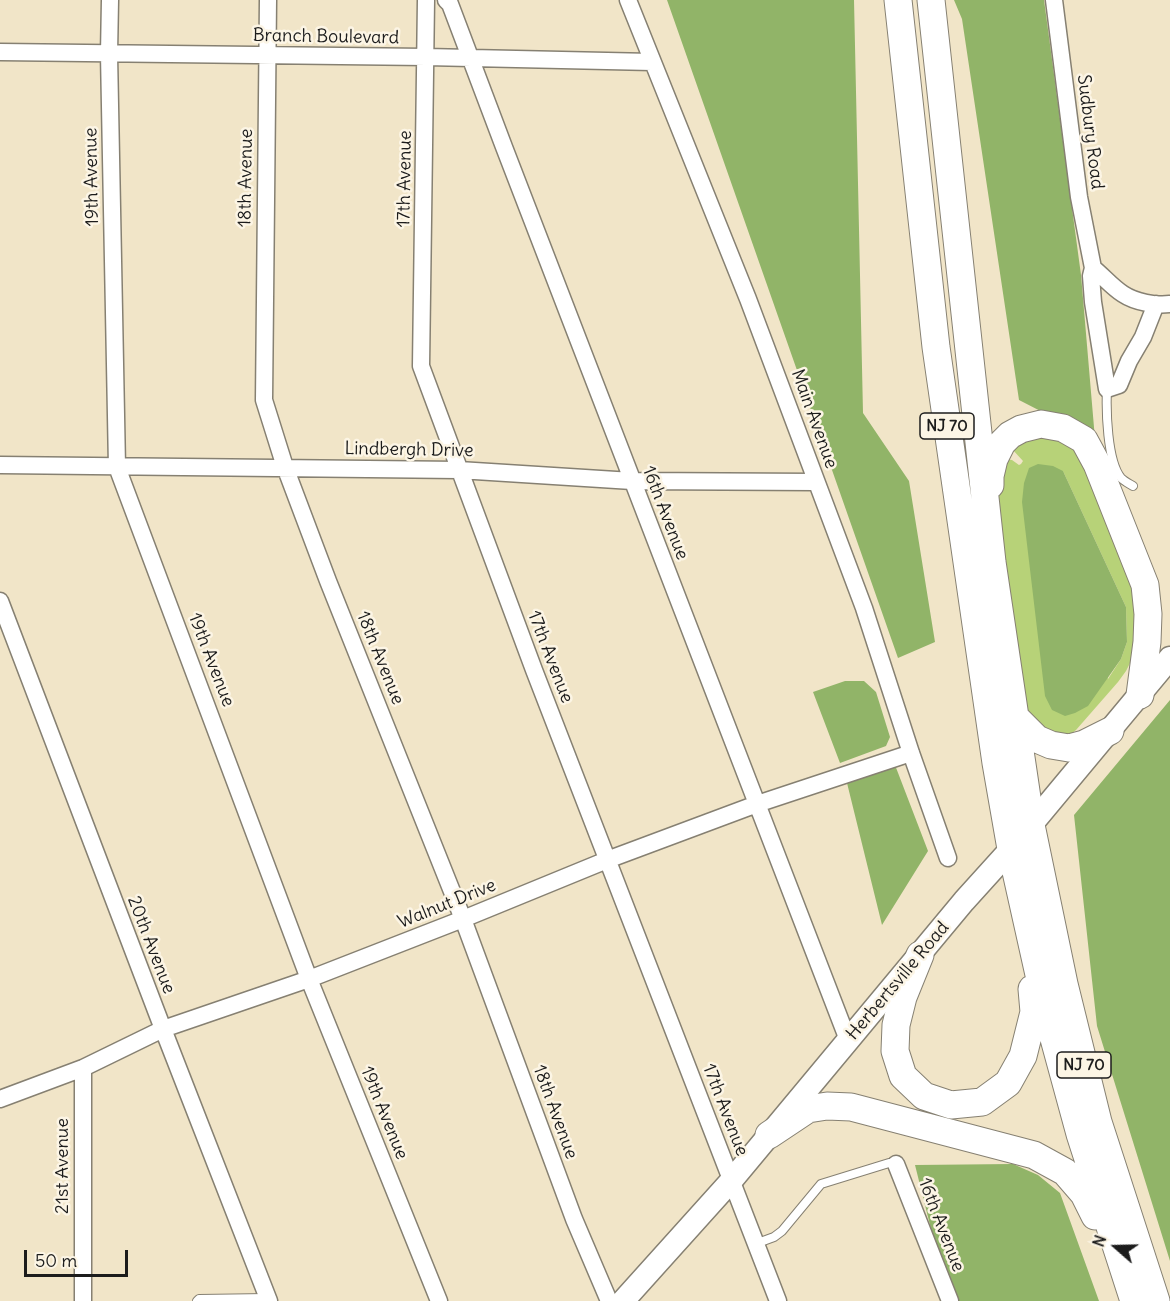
<!DOCTYPE html>
<style>
body{margin:0}
#map{position:relative;width:1170px;height:1301px;overflow:hidden;background:#f1e5c8;font-family:Delius,sans-serif}
canvas{display:block}
.north{position:absolute;left:1086px;top:1217px;width:60px;height:60px;-webkit-text-stroke:4px #fcf5e5;paint-order:stroke;rotate:290deg;font-size:16px;font-weight:700;line-height:24px;text-align:center;color:#1c1c1c}
.north::after{content:'';display:block;margin:auto;width:21px;height:27px;background:#1c1c1c;clip-path:polygon(50% 0,100% 100%,50% 72%,0 100%)}
.scale{position:absolute;left:24px;top:1250px;width:104px;height:27px;box-sizing:border-box;border:3px solid #1c1c1c;border-top:0;padding-left:8px;font-size:18px;line-height:21px;white-space:nowrap;color:#1c1c1c;-webkit-text-stroke:4px #fcf5e5;paint-order:stroke}
</style>
<div id="map">
<canvas width="1170" height="1301"></canvas>
<div class="north">N</div>
<div class="scale">50 m</div>
</div>
<script>
const ctx = document.querySelector('canvas').getContext('2d');
ctx.lineJoin = 'round';
function fill(path, color) {
  ctx.fillStyle = color;
  ctx.fill(path, 'evenodd');
}
function trace(path, color, width, dash) {
  ctx.strokeStyle = color;
  ctx.lineWidth = width;
  ctx.lineCap = dash ? 'butt' : 'round';
  ctx.setLineDash(dash || []);
  ctx.stroke(path);
}
function drawText(font, color, halo, rows, align = 'center') {
  ctx.font = font + ' Delius,sans-serif';
  ctx.lineWidth = 5;
  ctx.setLineDash([]);
  ctx.textBaseline = 'middle';
  ctx.strokeStyle = halo;
  ctx.fillStyle = color;
  for (const [text, x, y, turn = 0] of rows) {
    ctx.save();
    ctx.translate(x, y);
    ctx.rotate((+turn || 0) * Math.PI / 180);
    ctx.textAlign = isNaN(turn) ? turn : align;
    if (halo) ctx.strokeText(text, 0, 0);
    ctx.fillText(text, 0, 0);
    ctx.restore();
  }
}
const green = new Path2D(`
 M1052,436L1076,447L1138,603L1135,649L1131,661L1126,671L1118,682L1076,730L1071,734L1057,739L1028,721L997,511V493L1005,459L1012,460L1019,465L1021,464L1023,461L1012,449L1033,437ZM1063,471L1126,607L1127,642L1121,659L1108,679Z`);
const forest = new Path2D(`
 M667,0H854L863,413L909,481L935,642L898,658Z
 M954,0H1044L1081,275L1095,439L1019,400L962,19Z
 M1038,464L1053,466L1063,471L1126,607L1127,642L1121,659L1088,706L1075,713L1065,716L1052,710L1045,696L1022,502L1024,483L1029,468Z
 M845,681H864L876,692L890,737L886,746L840,763L813,692Z
 M1170,700V1261L1097,1026L1074,815Z
 M895,765L928,851L882,925L847,783Z
 M1013,1164L1038,1175L1060,1193L1099,1301H949L915,1165Z`);
const service = new Path2D(`
 M1107,389C1106,410 1107,461 1121,478C1124,481 1128,483 1133,486
 M755,1244L774,1237L782,1231L821,1184L889,1163L896,1164
 M197,1301L199,1299L267,1298`);
const minor = new Path2D(`
 M110,0L109,54L117,467L309,979L439,1301
 M268,0L264,400L285,467L328,581L463,919L574,1219L609,1301
 M426,0L421,366L534,670L778,1301
 M446,0L450,4L504,147L848,1040
 M628,0L748,299L864,608L911,753L948,858
 M1054,0L1079,197L1093,268L1091,276L1093,302L1107,389L1119,385L1129,361L1143,337L1156,304
 M0,52L426,57L652,62
 M1093,268C1103,276 1112,287 1123,294C1135,302 1156,306 1170,304
 M0,465L459,470L632,481L816,482
 M0,601L163,1029L269,1301
 M83,1068V1301
 M0,1099L83,1068L163,1029L309,979L463,919L607,860L757,804L911,753
 M896,1164L950,1301`);
const secondary = new Path2D(`
 M623,1301L731,1181L964,901L1011,849L1170,658`);
const trunk = new Path2D(`
 M898,0L936,347L996,763L1011,849L1050,1024L1080,1134L1134,1301
 M931,0L992,562L1031,825L1064,984L1098,1122L1156,1301
 M990,485V476L994,459L1002,443L1010,435L1021,429L1041,424L1063,428L1084,440L1097,464L1145,585L1148,614L1147,642L1140,695
 M1015,717L1037,739L1051,745L1069,748L1084,744L1110,731
 M920,955L903,997L896,1025L895,1051L903,1076L924,1096L951,1105L982,1102L1008,1083L1023,1056L1034,1012L1032,989
 M769,1135L808,1109L827,1106L851,1107L1034,1155L1065,1172L1084,1194L1095,1216`);
const shields = [
 [947,426,54],
 [1084,1065,54]
];
const shieldNames = [
 ["NJ 70",947,426],
 ["NJ 70",1084,1065]
];
const streetNames = [
 ["Branch Boulevard",326,37,1],
 ["Sudbury Road",1090,132,83],
 ["19th Avenue",92,177,-91],
 ["18th Avenue",246,178,-89],
 ["17th Avenue",405,179,-89],
 ["Main Avenue",814,419,70],
 ["Lindbergh Drive",409,450,1],
 ["16th Avenue",665,513,69],
 ["17th Avenue",550,657,69],
 ["18th Avenue",380,658,68],
 ["19th Avenue",211,660,69],
 ["Walnut Drive",447,904,-22],
 ["20th Avenue",151,945,69],
 ["Herbertsville Road",898,981,-50],
 ["17th Avenue",725,1110,69],
 ["18th Avenue",555,1112,70],
 ["19th Avenue",384,1113,68],
 ["21st Avenue",63,1166,-90],
 ["16th Avenue",941,1225,69]
];
fill(green, '#b7d278');
fill(forest, '#91b468');
trace(service, '#868072', 10);
trace(minor, '#868072', 19);
trace(secondary, '#868072', 25);
trace(trunk, '#868072', 29);
trace(service, '#fff', 8);
trace(minor, '#fff', 16);
trace(secondary, '#fff', 22);
trace(trunk, '#fff', 27);
for (const [x, y, w] of shields) {
  const box = new Path2D();
  box.roundRect(x - w / 2, y - 13, w, 26, 4.5);
  ctx.fillStyle = '#fcf5e5';
  ctx.fill(box);
  trace(box, '#1c1c1c', 1.5);
}
drawText('bold 16px', '#1c1c1c', null, shieldNames);
drawText('18px', '#1c1c1c', '#fcf5e5', streetNames);
</script>
